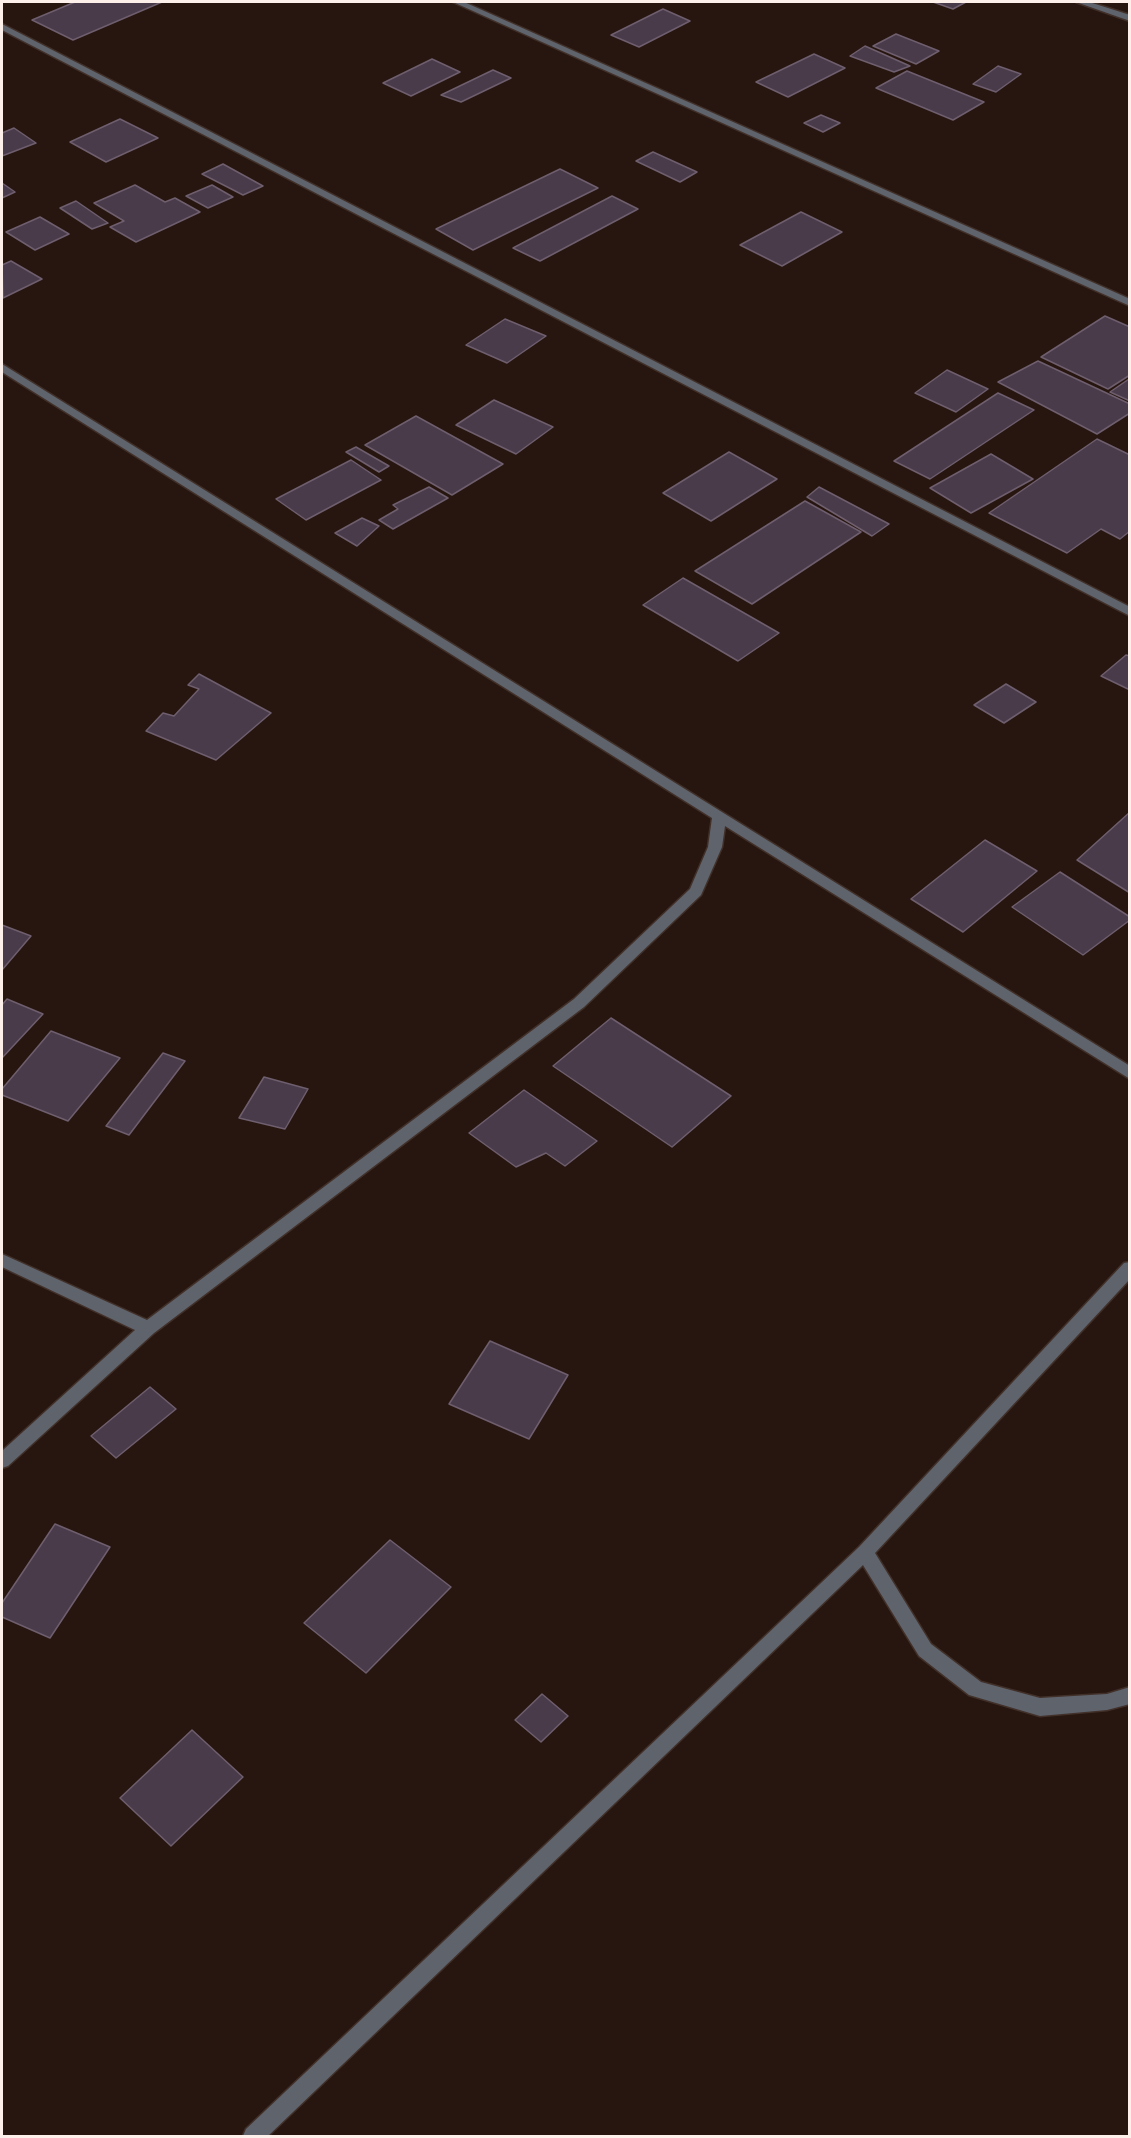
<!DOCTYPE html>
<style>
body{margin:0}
#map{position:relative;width:1131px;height:2138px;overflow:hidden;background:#27160f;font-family:Roboto,sans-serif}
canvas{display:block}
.frame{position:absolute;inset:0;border:3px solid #fdf0eb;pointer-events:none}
</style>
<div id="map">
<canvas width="1131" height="2138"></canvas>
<div class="frame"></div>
</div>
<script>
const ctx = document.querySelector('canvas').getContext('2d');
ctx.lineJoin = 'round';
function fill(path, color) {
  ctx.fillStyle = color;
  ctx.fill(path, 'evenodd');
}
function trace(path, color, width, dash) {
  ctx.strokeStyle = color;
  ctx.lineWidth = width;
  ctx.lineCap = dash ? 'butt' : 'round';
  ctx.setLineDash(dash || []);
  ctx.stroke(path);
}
const building = new Path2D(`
 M75,2H162L73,40L32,20Z
 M933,2H966L953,9Z
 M663,9L690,21L639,47L611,35Z
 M896,34L939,51L916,64L873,46Z
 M865,46L910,66L894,72L850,56Z
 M814,54L845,68L788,97L756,82Z
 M432,59L460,72L411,96L383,83Z
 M998,66L1021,74L996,92L973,84Z
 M493,70L511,78L461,102L441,95Z
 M907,71L984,102L953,120L876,88Z
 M821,115L840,123L823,132L804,123Z
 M120,119L158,138L106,162L70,142Z
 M14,128L36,143L2,156V133Z
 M653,152L697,172L680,182L636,161Z
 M223,164L263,186L243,195L202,174Z
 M560,169L598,188L473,250L436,229Z
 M2,183L15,192L2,198Z
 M135,185L165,202L175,198L200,212L136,242L110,227L124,221L94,203Z
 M212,185L233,197L208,208L186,196Z
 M612,196L638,209L540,261L513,248Z
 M76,201L108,223L92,229L60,208Z
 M801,212L842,232L782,266L740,245Z
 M40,217L69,234L35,250L6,232Z
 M11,261L42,279L3,298L2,265Z
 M1105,316L1130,327V375L1108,389L1041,357Z
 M505,319L546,336L507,363L466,345Z
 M1038,361L1130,404V413L1097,434L998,382Z
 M947,370L988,389L956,412L915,393Z
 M1129,379L1130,401L1110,392Z
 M998,393L1034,410L930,479L894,461Z
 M494,400L553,427L516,454L456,425Z
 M416,416L503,464L452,495L365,445Z
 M1097,439L1130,455V531L1120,539L1101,529L1067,553L989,513Z
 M356,447L389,466L379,472L346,452Z
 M729,452L777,479L711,521L663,493Z
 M991,454L1033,479L971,513L930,488Z
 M351,460L381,480L306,520L276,499Z
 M429,487L448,498L393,529L379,520L398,509L393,505Z
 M819,487L889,524L872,536L807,497Z
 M805,501L861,532L752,604L695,571Z
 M362,518L379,526L357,546L335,533Z
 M683,578L779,633L738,661L643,605Z
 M1126,655L1130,656V690L1101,676Z
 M199,674L271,713L216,760L146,731L163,713L174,716L199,689L188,685Z
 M1006,684L1036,702L1004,723L974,705Z
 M1130,812V893L1077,860Z
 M985,840L1037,871L963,932L911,899Z
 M1060,872L1130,917V920L1083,955L1012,907Z
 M2,925L31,936L2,970Z
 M7,999L43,1014L2,1058V1005Z
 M611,1018L731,1096L672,1147L553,1066Z
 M51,1031L120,1058L68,1121L2,1095V1089Z
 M163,1053L185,1061L129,1135L106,1126Z
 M264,1077L308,1089L285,1129L239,1118Z
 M524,1090L597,1141L565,1166L546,1153L516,1167L469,1133Z
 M490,1341L568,1375L529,1439L449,1404Z
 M150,1387L176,1409L116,1458L91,1436Z
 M55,1524L110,1547L50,1638L2,1617V1603Z
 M390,1540L451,1587L366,1673L304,1623Z
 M542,1694L568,1716L541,1742L515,1720Z
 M192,1730L243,1777L171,1846L120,1798Z`);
const minor = new Path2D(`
 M453,2H464L1130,299V306Z
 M2,24L1130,607V616L2,30Z
 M2,364L1130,1066V1079L725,826L722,847L701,895L584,1007L154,1333L8,1466L2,1468V1451L135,1330L2,1267V1254L147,1320L574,999L690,889L708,847L712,818L2,372Z
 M1130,1262V1279L875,1553L931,1644L981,1682L1040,1698L1107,1694L1130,1687V1704L1107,1710L1040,1716L969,1695L919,1656L863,1565L268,2136H243L246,2129L859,1547L1124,1263Z`);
const tertiary = new Path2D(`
 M1076,2H1089L1130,15V21Z`);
fill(building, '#493b49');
trace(building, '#6e5e6e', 1.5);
trace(minor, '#413029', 3);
trace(tertiary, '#413029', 3);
fill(minor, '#5f636c');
fill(tertiary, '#5f636c');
</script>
